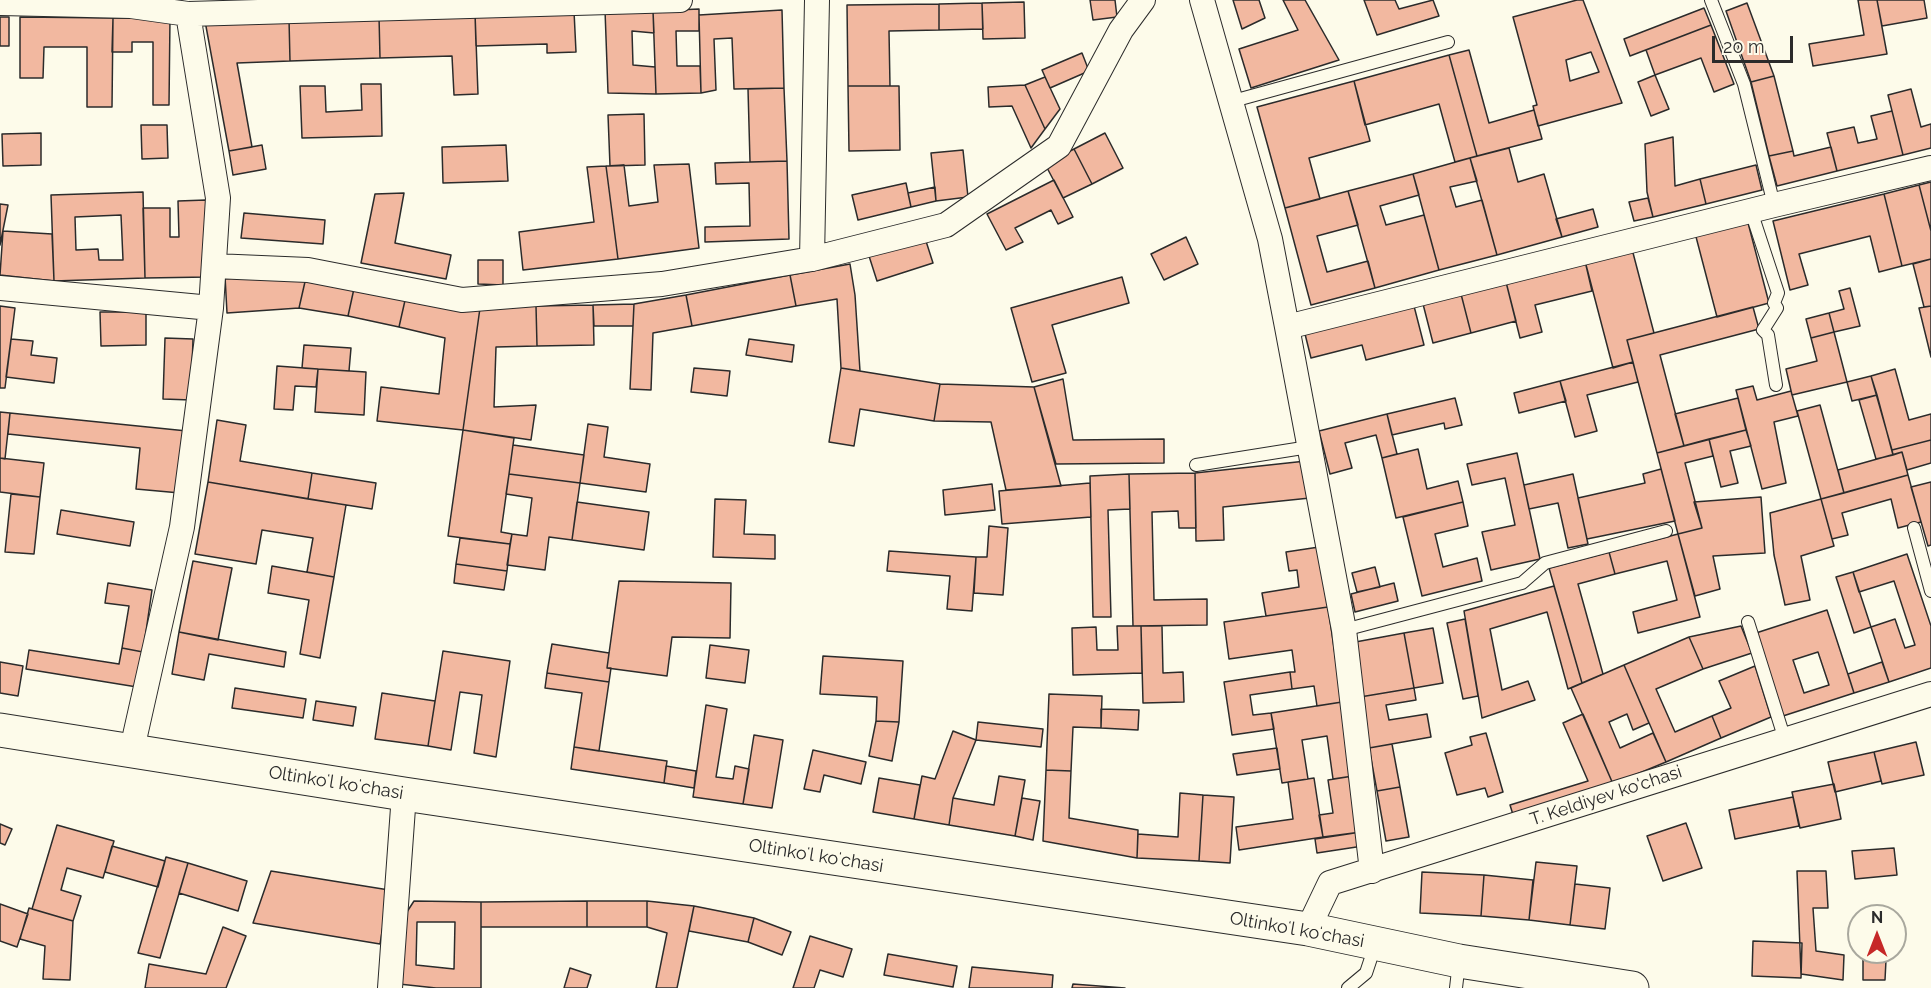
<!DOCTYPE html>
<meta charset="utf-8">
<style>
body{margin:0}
#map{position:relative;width:1931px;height:988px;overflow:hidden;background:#fdfbea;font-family:Raleway,sans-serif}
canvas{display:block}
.north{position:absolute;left:1847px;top:904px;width:60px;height:60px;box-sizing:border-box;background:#fdfbea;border:2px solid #a9a89e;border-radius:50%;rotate:0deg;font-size:16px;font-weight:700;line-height:24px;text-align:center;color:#2b2b2b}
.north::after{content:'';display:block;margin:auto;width:21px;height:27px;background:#c62828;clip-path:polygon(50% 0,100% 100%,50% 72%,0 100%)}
.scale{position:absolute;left:1712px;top:36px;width:81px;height:27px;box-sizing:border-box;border:3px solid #2b2b2b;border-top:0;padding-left:8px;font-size:18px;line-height:21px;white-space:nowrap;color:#2b2b2b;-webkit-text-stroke:4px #fdfbea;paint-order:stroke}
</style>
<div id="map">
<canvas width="1931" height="988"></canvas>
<div class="north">N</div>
<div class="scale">20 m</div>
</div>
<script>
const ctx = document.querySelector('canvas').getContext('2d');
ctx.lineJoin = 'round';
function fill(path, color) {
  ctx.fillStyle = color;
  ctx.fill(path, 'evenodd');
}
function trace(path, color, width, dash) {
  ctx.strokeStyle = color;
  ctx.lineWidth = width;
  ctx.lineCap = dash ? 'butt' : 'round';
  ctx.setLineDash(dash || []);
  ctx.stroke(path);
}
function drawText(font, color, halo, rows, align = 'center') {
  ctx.font = font + ' Raleway,sans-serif';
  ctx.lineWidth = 4.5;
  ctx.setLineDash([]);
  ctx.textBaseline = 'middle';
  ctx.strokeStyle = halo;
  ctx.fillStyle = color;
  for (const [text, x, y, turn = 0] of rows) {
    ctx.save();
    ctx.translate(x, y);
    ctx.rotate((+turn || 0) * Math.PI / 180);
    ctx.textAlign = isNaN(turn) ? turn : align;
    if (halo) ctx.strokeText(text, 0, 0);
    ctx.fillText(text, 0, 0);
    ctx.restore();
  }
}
const building = new Path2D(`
 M1090,0H1115L1117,17L1093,20Z
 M1233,0H1259L1265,18L1242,29Z
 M1283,0H1305L1339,60L1251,88L1239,49L1298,30Z
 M1364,0H1395L1399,9L1433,0L1439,16L1377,35Z
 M1577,0H1583L1622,103L1538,126L1533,106L1537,105L1513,17ZM1591,52L1599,72L1570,81L1566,60Z
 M1858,0H1877L1887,54L1813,66L1809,44L1864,35Z
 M1877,0H1924L1927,18L1882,26Z
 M1024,2L1025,38L983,39L982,3Z
 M982,3L983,29L939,30V4Z
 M1747,3L1774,76L1751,82L1726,11Z
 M939,4V30L889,31L890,86H848L847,5Z
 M1704,8L1711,25L1630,56L1624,39Z
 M699,9V31H676L677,66H700L701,93L656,94L653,11Z
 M605,10L653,11L654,33L632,31L633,65L655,67L656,94L608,93Z
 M782,10L784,88L734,89L732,38L714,39L716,90L701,93L699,15Z
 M574,11L576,52L547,53V44L476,46L475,13Z
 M475,13L478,94L454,95L452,56L380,58L379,16Z
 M379,16L380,58L290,61L289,19Z
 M0,17H9V46H0Z
 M20,17L113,18L112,107H87V47H44L43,78H20Z
 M113,18H170L169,105H153V42H132V52H112Z
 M289,19L290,61L237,63L252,147L229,151L205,21Z
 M1711,25L1734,84L1714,92L1701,58L1655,75L1646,50Z
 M1469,50L1489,123L1534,110L1542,139L1477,156L1449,55Z
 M1082,53L1089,71L1050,88L1042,70Z
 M1449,55L1477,156L1455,162L1439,104L1365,125L1354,81Z
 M1655,75L1669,109L1651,116L1638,82Z
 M1774,76L1793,151L1769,156L1751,82Z
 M1045,77L1060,109L1045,129L1025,85Z
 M1354,81L1370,141L1309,158L1320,199L1285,208L1257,107Z
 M361,84H381L382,136L302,138L300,86H325L326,112L362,110Z
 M1025,85L1045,129L1031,148L1012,106L989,107L988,87Z
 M848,86H899L900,150L849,151Z
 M784,88L787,161L750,162L748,89Z
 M1911,89L1921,127L1931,124V148L1903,155L1888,95Z
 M1892,111L1903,155L1837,171L1827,133L1854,127L1858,143L1877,139L1871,116Z
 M644,114L645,165L610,166L608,115Z
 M141,125H167L168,158L142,159Z
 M41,133V165L3,166L2,134Z
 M1105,133L1123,168L1092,184L1074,149Z
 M1673,137L1675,186L1700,179L1706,204L1653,217L1647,192L1645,144Z
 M262,145L266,169L233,175L229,151Z
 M506,145L508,181L443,183L442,147Z
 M1831,147L1837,171L1777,186L1769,156L1793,151L1794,156Z
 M1509,148L1518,182L1544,174L1562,237L1497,255L1470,158Z
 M1074,149L1092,184L1063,198L1045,164Z
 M963,150L968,197L936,201L931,153Z
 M1470,158L1477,181L1450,187L1456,207L1482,200L1497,255L1439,270L1413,174Z
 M787,161L789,239L705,242V227L750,226L749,183L716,184L715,163Z
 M689,164L699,248L618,259L606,166L624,165L629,206L658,202L654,165Z
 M1756,165L1762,190L1706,204L1700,179Z
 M606,166L618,259L523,270L519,232L594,222L587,167Z
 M1413,174L1419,195L1380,206L1386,225L1424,215L1439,270L1375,288L1348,191Z
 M1054,180L1073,217L1058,224L1051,210L1015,228L1023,242L1006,250L987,214Z
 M1931,182V231L1919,185Z
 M906,183L911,207L858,220L852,195Z
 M1919,185L1931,231V259L1902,266L1884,194Z
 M935,187L936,201L911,207L908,193Z
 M1348,191L1358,225L1317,236L1327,272L1368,261L1375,288L1311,305L1285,208Z
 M143,192L145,278L54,281L51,195ZM121,215L123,260H99L98,249L76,250L75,217Z
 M404,193L395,243L451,255L446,279L361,263L375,194Z
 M1884,194L1902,266L1879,272L1870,236L1799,254L1808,285L1790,290L1773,221Z
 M1648,198L1653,217L1634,221L1629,202Z
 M206,200L208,277L145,278L143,208H170V237H179L178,201Z
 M0,204L8,205L0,245Z
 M1593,209L1598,227L1562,237L1556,219Z
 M244,213L325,220L323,244L241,238Z
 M1747,219L1769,303L1717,317L1695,233Z
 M3,231L52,234L54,281L0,275Z
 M1186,237L1198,264L1164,280L1151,254Z
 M925,238L933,263L877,281L869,256Z
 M1632,249L1654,333L1627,340L1633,362L1613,368L1585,261Z
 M1931,259V306L1924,307L1913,264Z
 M478,260H503V285L478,284Z
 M1585,261L1592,291L1535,305L1542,332L1520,338L1506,282Z
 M850,264L855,295L860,371L841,368L837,299L796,306L790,275Z
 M307,273L355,284L348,316L299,308Z
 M307,273L299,308L227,313L225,276Z
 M790,275L796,306L692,326L686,295Z
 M1122,277L1129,303L1052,325L1066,373L1032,382L1011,308Z
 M1506,282L1516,321L1471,333L1461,294Z
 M355,284L406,296L399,327L348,316Z
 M1850,288L1860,326L1834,332L1829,313L1844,309L1839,291Z
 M1461,294L1471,333L1433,343L1423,304Z
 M686,295L692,326L653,333L651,390L630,389L634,304Z
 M406,296L480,308L463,430L377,421L381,387L439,394L445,338L399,327Z
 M634,304L633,326H594L593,305Z
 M593,305L594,345L537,346L536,306Z
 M0,306L15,308L5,388H0Z
 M536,306L537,346L496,347L494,407L536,405L531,440L463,430L480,308Z
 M1414,306L1424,345L1366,360L1362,345L1311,358L1305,334Z
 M1931,306V357L1919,308Z
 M1753,307L1759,329L1660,355L1684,446L1657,453L1627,340Z
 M100,312H146V345L101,346Z
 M1829,313L1834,332L1811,338L1806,319Z
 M1834,332L1847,382L1792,395L1786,369L1817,361L1811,338Z
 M165,338L193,339L191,400L163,399Z
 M11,339L33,341L31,355L57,358L54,383L6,377Z
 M749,339L794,345L792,362L746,355Z
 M304,345L351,348L349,371L302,368Z
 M1633,362L1638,382L1587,395L1597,431L1575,437L1560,381Z
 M277,366L318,369L316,387L295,386L293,410L274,409Z
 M694,368L730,371L727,396L691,392Z
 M841,368L940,384L934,421L860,409L854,446L829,442Z
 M318,369L366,372L364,415L315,412Z
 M1895,369L1909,420L1931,414V440L1892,450L1871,376Z
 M1871,376L1877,395L1852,401L1847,382Z
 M1063,379L1073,440L1164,439V463L1056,464L1034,387Z
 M1560,381L1566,401L1519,413L1514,393Z
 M940,384L1034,387L1061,486L1006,490L991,422L934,421Z
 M1753,386L1757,400L1791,391L1798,416L1774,422L1786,483L1762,489L1736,390Z
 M1877,395L1893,455L1876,459L1859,400Z
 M1455,398L1462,425L1445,429L1444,423L1392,435L1387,414Z
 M1738,398L1746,430L1684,446L1675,414Z
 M1820,405L1844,493L1821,499L1797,411Z
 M0,412L10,413L5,459L0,458Z
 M10,413L187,431L180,493L136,489L140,448L8,434Z
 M1387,414L1397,454L1382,458L1376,435L1345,443L1352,468L1330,474L1319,431Z
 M217,420L246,425L240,461L312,473L308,499L208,482Z
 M588,424L608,427L604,457L650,464L646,492L580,483Z
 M463,430L514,438L501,532L512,534L510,544L448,536Z
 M1746,430L1751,446L1730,451L1738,483L1721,487L1709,439Z
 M1709,439L1713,456L1685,463L1702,528L1678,534L1657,453Z
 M1931,440V463L1907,470L1902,452L1893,455L1892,450Z
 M513,445L584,455L580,483L509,474Z
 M1418,449L1427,489L1458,481L1463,502L1396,518L1382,458Z
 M1902,452L1908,475L1844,493L1838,470Z
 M1517,453L1540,559L1491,570L1482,532L1515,525L1505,478L1472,485L1467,464Z
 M0,458L44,463L40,497L0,492Z
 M1306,461L1310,498L1223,507L1224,540L1196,541L1195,473Z
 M1661,469L1675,521L1587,539L1578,498L1645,483L1643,474Z
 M312,473L376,483L372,509L308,499Z
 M1195,473L1196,528H1179L1178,511L1152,512L1154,600L1207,599V625L1133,626L1129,474Z
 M509,474L580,483L572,540L549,537L545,570L507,565L512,534L527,536L532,498L506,494Z
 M1129,474L1130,509L1108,510L1111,617H1093L1090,476Z
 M1573,474L1588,544L1568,548L1558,503L1529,509L1524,485Z
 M1908,475L1921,522L1898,528L1891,499L1842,513L1848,535L1832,539L1821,499Z
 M208,482L346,505L334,577L307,572L313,538L262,530L256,564L195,554Z
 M1931,482V545L1928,546L1911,487Z
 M1090,483L1091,517L1002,524L999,491Z
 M992,484L995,510L945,515L943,490Z
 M11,494L40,497L34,554L5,552Z
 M1761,497L1765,553L1713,556L1720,589L1695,596L1678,534L1702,528L1694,502Z
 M715,499L746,500L744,534L775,535V559L713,557Z
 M1821,499L1834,546L1801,556L1810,600L1785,605L1774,555L1770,513Z
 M577,502L649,512L644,550L572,540Z
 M1463,502L1468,526L1435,534L1443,567L1477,558L1482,581L1422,596L1403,517Z
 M61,510L134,522L130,546L57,534Z
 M989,526L1008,528L1003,595L974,593L976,557H987Z
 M1678,534L1700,617L1638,633L1633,612L1677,600L1667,561L1615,574L1609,552Z
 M460,538L510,544L507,571L456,564Z
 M1319,547L1328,607L1266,616L1262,593L1299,587L1297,570L1289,571L1286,552Z
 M889,551L976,557L972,611L947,609L950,576L887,571Z
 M1609,552L1615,574L1578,584L1603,674L1582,683L1549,568Z
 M1907,554L1931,626V668L1889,682L1871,627L1895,619L1905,648L1915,645L1894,581L1859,592L1853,572Z
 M193,561L232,568L218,640L179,632Z
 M456,564L507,571L504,590L454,583Z
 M272,566L334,577L320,658L300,654L309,600L268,593Z
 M1375,567L1380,587L1357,592L1352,573Z
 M1853,572L1871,627L1854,633L1836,577Z
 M619,581L731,583L730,638L672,637L667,676L607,668Z
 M108,583L152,590L143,652L122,648L129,606L105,603Z
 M1394,583L1398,601L1355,612L1351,594Z
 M1554,586L1582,683L1568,689L1547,612L1490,629L1502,690L1528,681L1535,700L1482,718L1464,611Z
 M1328,607L1342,702L1317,706L1314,686L1292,689L1290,672H1295L1292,650L1229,659L1224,622Z
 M1827,610L1854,693L1783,716L1756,633ZM1818,652L1829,685L1804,693L1793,660Z
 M1465,619L1478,696L1463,699L1447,623Z
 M1117,626H1141L1142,673L1073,675L1072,628L1096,627L1097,650H1118Z
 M1141,626H1162L1163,673L1183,672L1184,702L1143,703Z
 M1741,626L1752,653L1703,669L1689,637Z
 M1433,628L1443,683L1414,688L1404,633Z
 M179,632L286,652L284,667L209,654L204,680L172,674Z
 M1404,633L1414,688L1360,697L1350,643Z
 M1689,637L1703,669L1656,689L1675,732L1712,716L1721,738L1666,762L1624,665Z
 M552,644L609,653L607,668H611L609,682L547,673Z
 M710,645L749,650L745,683L706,678Z
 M122,648L143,652L137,687L26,669L29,650L119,664Z
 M443,651L510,661L496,757L474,753L482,695L460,692L451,750L428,746Z
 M823,656L903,661L899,722L876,721L877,697L820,694Z
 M0,662L23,666L18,696L0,693Z
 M1882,662L1889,682L1854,693L1848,674Z
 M1624,665L1649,723L1633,730L1627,714L1609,722L1620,748L1653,733L1666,762L1613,784L1571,688Z
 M1755,666L1771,717L1721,738L1712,716L1731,708L1719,681Z
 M1290,672L1292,689L1250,695L1253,715L1271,713L1274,729L1232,735L1224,682Z
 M547,673L609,682L599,751L574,747L582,693L545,688Z
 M235,688L306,699L303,718L232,708Z
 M1414,688L1416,700L1386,705L1389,720L1427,714L1431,737L1369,748L1360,697Z
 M382,693L435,701L428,746L375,739Z
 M1049,694L1102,696L1101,728L1073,727L1071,771L1046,770Z
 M316,701L356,707L353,726L313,720Z
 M1342,702L1353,776L1333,779L1327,736L1302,740L1308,779L1282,783L1271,713Z
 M706,705L727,709L716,777L733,779L735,766L749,769L743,804L693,797Z
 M1101,709L1139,710L1138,730L1101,728Z
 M1583,714L1613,784L1514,818L1510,805L1588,781L1563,723Z
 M876,721L899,722L892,761L869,756Z
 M978,722L1043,729L1041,747L976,740Z
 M953,731L976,740L953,798L949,825L914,819L922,776L935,779Z
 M1486,733L1503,792L1488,797L1485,788L1457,795L1445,753L1472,745L1470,737Z
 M754,735L783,740L772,808L743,804Z
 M1916,742L1924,775L1882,784L1874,752Z
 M1392,744L1400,787L1377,791L1369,748Z
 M574,747L667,761L664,783L571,769Z
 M1277,748L1280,769L1237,775L1233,754Z
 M813,750L866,762L861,784L824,775L820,792L804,789Z
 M1874,752L1881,781L1835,792L1828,762Z
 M666,766L696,771L694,788L664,783Z
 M1046,770L1071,771L1069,818L1138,830L1137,858L1043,841Z
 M999,776L1025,780L1015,836L949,825L953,798L994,805Z
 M1353,776L1361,832L1323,837L1319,815L1333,813L1328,780Z
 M879,778L920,785L914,819L873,812Z
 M1314,778L1323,837L1239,850L1236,827L1293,819L1288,782Z
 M1834,784L1841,819L1800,828L1792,792Z
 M1400,787L1409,837L1386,841L1377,791Z
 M1180,793L1203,795L1199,861L1137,858L1138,834L1178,837Z
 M1203,795L1234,797L1230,863L1199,861Z
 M1793,797L1799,826L1735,839L1729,810Z
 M1022,798L1040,801L1033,840L1015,836Z
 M1686,823L1702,868L1663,881L1647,836Z
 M0,824L12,829L5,845L0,843Z
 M57,825L114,841L103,878L67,868L61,890L81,896L73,921L32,909Z
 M1361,832L1363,846L1317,853L1315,839Z
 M112,846L165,861L158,887L105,872Z
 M1894,848L1897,875L1855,879L1852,851Z
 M166,857L188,863L160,958L138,953Z
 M1536,862L1577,866L1570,925L1529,920Z
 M188,863L247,881L238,911L179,893Z
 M271,871L389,890L380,944L253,923Z
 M1797,871H1826L1828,908H1813L1816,951L1844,955L1843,980L1801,974Z
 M1422,872L1484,875L1481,916L1420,913Z
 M1484,875L1533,880L1529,920L1481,916Z
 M1575,884L1610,888L1605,929L1570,925Z
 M414,901L481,902V988H436L399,984L403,918ZM417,922H455L454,969L416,965Z
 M587,901H647V927H587Z
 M587,901V927H481V902Z
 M647,901L694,906L677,988H656L667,933L647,927Z
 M0,904L28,914L17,947L0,941Z
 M694,906L754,918L748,942L689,931Z
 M29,908L73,921L70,980L43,979L45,946L20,939Z
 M754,918L791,932L782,955L748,942Z
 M223,927L246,936L226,988H145L149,964L206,974Z
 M810,936L852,949L843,977L820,970L814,988H793Z
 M1753,941L1802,943L1801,978L1752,976Z
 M888,954L957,966L953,987L884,975Z
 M1863,959L1886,960L1885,980H1863Z
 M972,967L1053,975L1052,988H969Z
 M570,968L591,975L587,988H564Z
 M1073,984L1125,988H1072Z`);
const lane = new Path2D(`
 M1711,0L1744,84L1774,205
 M1233,101L1448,42
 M1751,211L1778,293L1774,303L1777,308L1763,330L1768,335L1776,385
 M1196,465L1309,447
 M1914,528L1931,591
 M1748,622L1785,740
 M1344,630L1522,583L1545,563L1666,531
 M1348,988L1366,973L1375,946
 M1456,988L1459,962`);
const street = new Path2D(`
 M1202,0L1270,239L1287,327L1344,630L1372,871
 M0,3L131,6L188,14L680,0
 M812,259L817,0
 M214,266L308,270L462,300L662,284L812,259L946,225L1059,146L1121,30L1143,0
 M0,288L211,308
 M1287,327L1774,205L1931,168
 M132,749L182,527L211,308L218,198L188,14
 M1308,929L1330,883L1931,694
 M390,988L404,794`);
const secondary = new Path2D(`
 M0,730L404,794L1308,929L1459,961L1632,988`);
const streetNames = [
 ["Oltinkoʻl koʻchasi",336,783,9],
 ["T. Keldiyev ko'chasi",1606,796,-18],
 ["Oltinkoʻl koʻchasi",816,856,9],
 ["Oltinkoʻl koʻchasi",1297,930,10]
];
fill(building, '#f2b8a0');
trace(building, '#2b2b2b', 1.5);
trace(lane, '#2b2b2b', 14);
trace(street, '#2b2b2b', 26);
trace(secondary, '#2b2b2b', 35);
trace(lane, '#fdfbea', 12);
trace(street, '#fdfbea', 24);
trace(secondary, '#fdfbea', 33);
drawText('18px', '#2b2b2b', '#fdfbea', streetNames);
</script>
